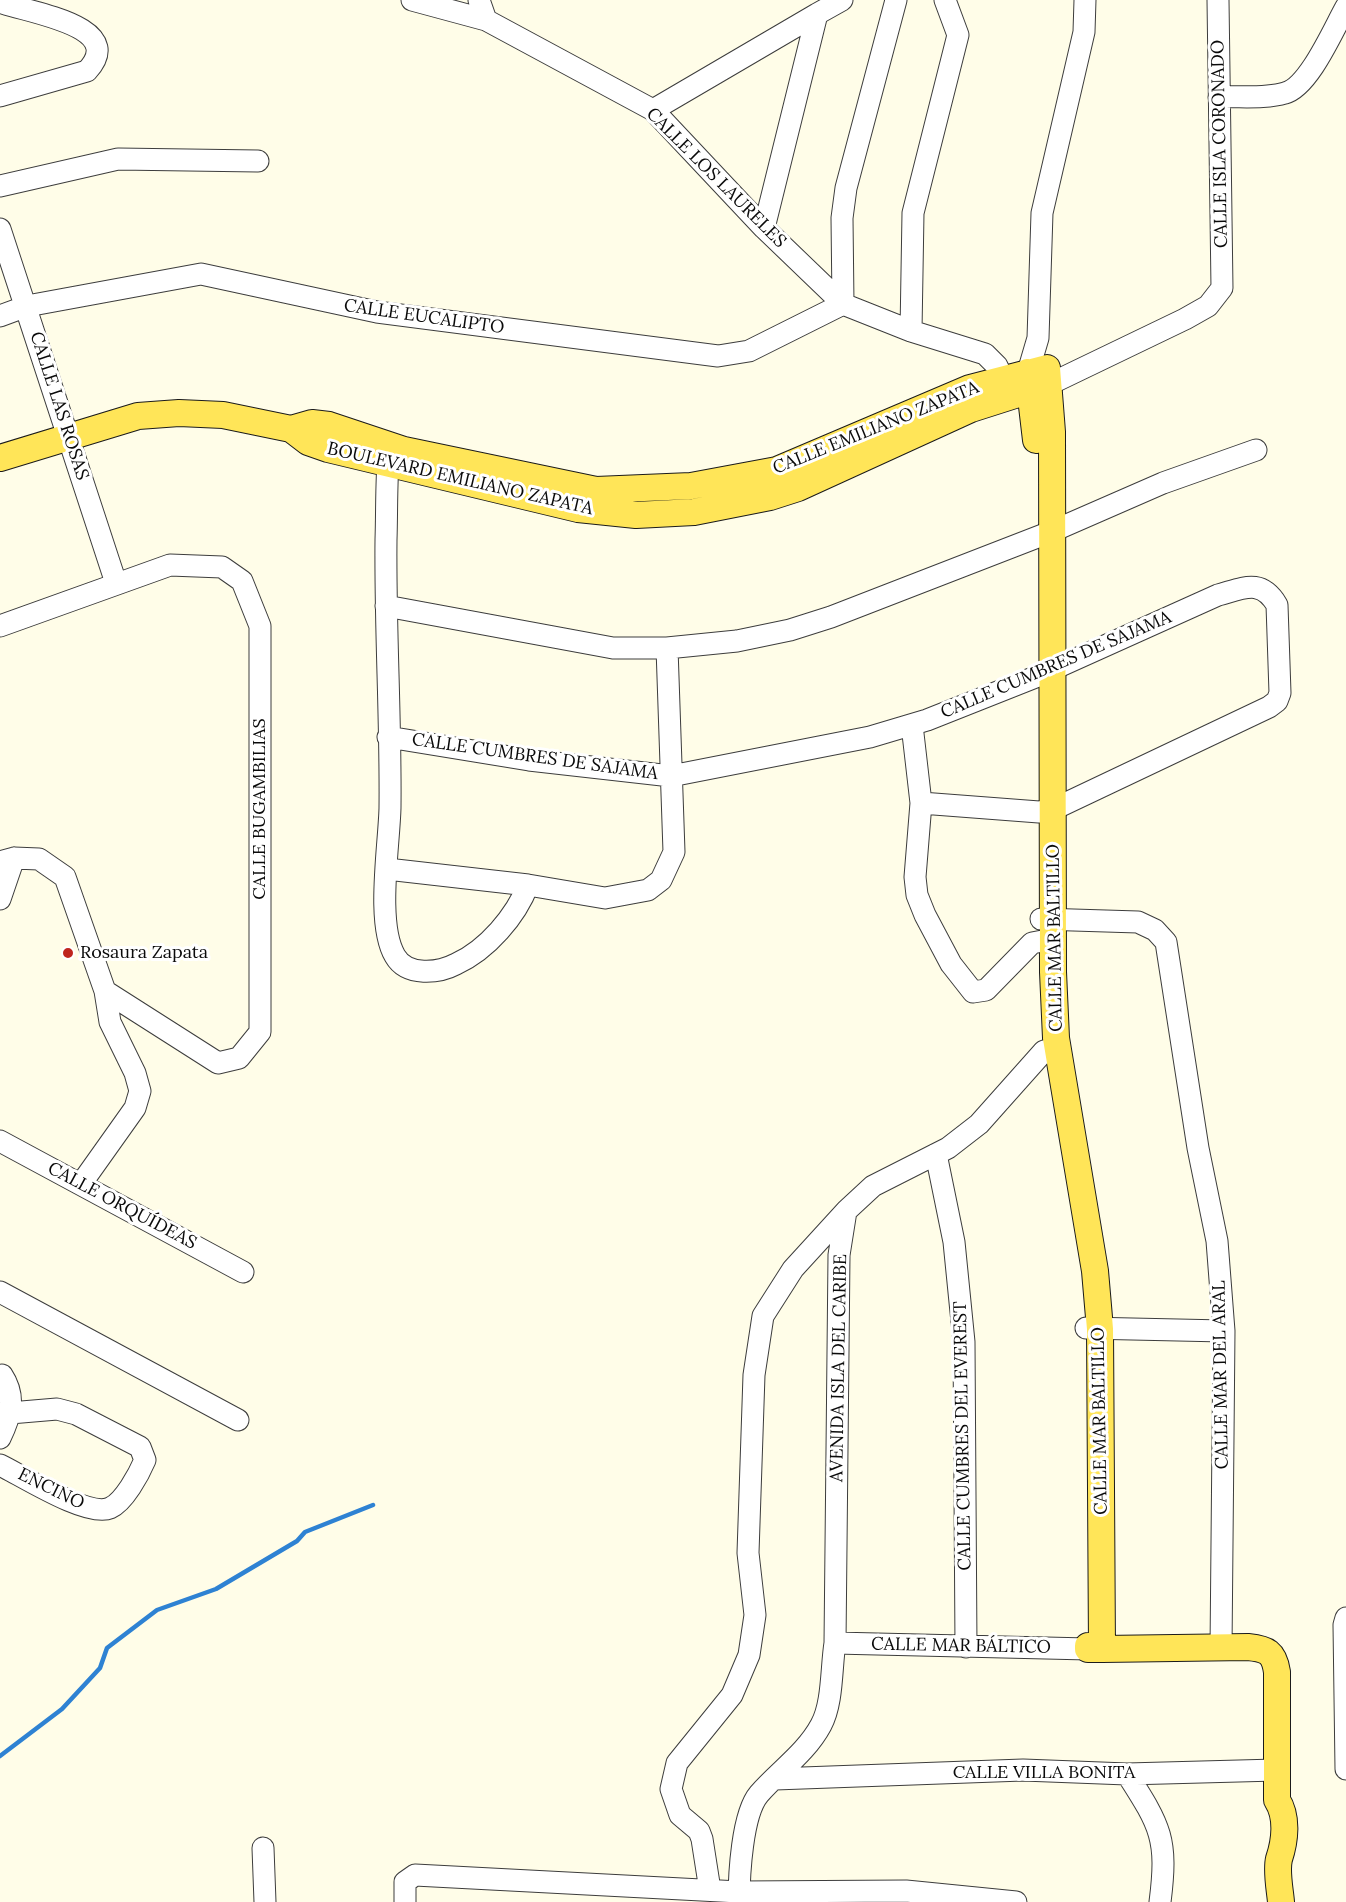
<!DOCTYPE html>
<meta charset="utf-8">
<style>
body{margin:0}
canvas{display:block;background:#fffde8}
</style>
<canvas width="1346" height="1902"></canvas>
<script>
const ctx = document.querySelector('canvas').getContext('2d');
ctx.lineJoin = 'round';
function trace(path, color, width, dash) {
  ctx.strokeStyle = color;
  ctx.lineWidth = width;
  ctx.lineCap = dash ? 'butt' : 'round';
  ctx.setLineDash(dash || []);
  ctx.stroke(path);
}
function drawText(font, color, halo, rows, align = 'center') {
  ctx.font = font + ' Lora,serif';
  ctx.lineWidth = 6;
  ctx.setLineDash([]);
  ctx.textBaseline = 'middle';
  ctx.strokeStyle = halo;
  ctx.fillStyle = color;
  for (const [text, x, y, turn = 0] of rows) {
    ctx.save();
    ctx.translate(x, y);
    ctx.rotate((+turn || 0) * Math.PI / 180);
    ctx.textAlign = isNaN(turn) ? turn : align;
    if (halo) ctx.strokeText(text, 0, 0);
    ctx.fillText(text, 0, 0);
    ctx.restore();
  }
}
const stream = new Path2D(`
 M0,1756L62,1709L100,1668L107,1648L157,1610L216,1589L297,1541L305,1532L373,1505`);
const minor = new Path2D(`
 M412,0L486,20L653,110L764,228L843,304L911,331L985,354L997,366L1009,391
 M479,0L486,20
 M0,2C24,12 130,25 87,71L0,96
 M817,14L842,0
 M1219,97C1240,96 1265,99 1285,93C1309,87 1334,28 1346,7
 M653,110L817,14L764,228
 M0,186L118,159L258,161
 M0,229L116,583
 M843,304L842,218L846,188L896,0
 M0,316L27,306L201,274L377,312L718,356L749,351L843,304
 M911,331L913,213L958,35L945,0
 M1028,372L1038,338L1042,213L1084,32L1085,0
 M1050,384L1185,319L1208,306L1222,288L1218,0
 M389,449C386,479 387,510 386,540C385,629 391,719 390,808C389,847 376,924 395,956C407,977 439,973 456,964C487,950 516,916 528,885
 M386,606L613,648H667L737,641L790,630L831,617L1053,531L1163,483L1256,450
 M0,626L170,565L222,567L242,581L260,626V1032L239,1058L218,1063L105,991L65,877L39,859L14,858L0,862
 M912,725L921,803L915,877L917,895L925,915L951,964L973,992L986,990L1032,943L1053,939
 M388,737L529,760L671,776L870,737L927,720L1038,676L1218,595C1244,588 1261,578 1277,605L1280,693L1277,701L1269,707L1054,809L1039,812L921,803
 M387,869L528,885L605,898L648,890L661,880L674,852L667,648
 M0,899L14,858
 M1041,919L1138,922L1155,930L1166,942L1198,1148L1217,1241L1224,1331L1221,1649
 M0,1141L243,1272
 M936,1154L954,1242L964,1342L966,1647
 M81,1184L135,1108L140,1091L135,1073L110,1022L105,991
 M0,1292L238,1420
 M1086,1328L1224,1331
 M0,1438C11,1416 16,1396 2,1375
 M0,1465C21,1475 88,1518 110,1508C124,1502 139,1474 145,1460L140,1447L76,1414L57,1409L10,1413
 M1346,1618L1344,1625L1346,1769
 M835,1643L1088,1649
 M1127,1774C1161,1827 1168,1839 1160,1902
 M775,1779L1023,1770L1127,1774L1276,1770
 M263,1848L265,1902
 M710,1890L702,1839L699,1831L680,1815L671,1789L677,1763L732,1695L749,1655L755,1615L748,1553L754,1375L763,1316L793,1269L846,1211
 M405,1902V1882L415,1875L739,1892L906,1891L1016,1902
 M739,1902C739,1875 742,1814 759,1794C779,1771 806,1753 821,1725C833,1703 831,1668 835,1643L839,1255L846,1211L873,1186L948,1148L979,1124L1044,1051L1058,1047`);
const major = new Path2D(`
 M1028,372L1036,440
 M291,429L308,442L328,449L578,509L636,515L694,512L770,497L798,488L971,409L1043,386
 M0,458L138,416L179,413L223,415L291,429L312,423L329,425L404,450L596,490L691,486L777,470L970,388L1047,368L1052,432L1053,972L1056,1038L1095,1271L1100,1329L1102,1649
 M1088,1646V1649H1102L1248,1647C1267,1649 1274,1652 1277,1672V1800C1288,1817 1285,1841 1279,1859C1276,1871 1280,1890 1281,1902`);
const markers = [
 [68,953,6,"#bf251e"]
];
const streetNames = [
 ["CALLE ISLA CORONADO",1220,144,-91],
 ["CALLE LOS LAURELES",716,178,45],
 ["CALLE EUCALIPTO",424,317,8],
 ["CALLE LAS ROSAS",59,406,72],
 ["CALLE EMILIANO ZAPATA",876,428,-22],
 ["BOULEVARD EMILIANO ZAPATA",460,479,13],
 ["CALLE CUMBRES DE SAJAMA",1056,665,-23],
 ["CALLE CUMBRES DE SAJAMA",535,757,8],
 ["CALLE BUGAMBILIAS",260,809,-90],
 ["CALLE MAR BALTILLO",1055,938,-91],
 ["CALLE ORQUÍDEAS",122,1206,28],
 ["AVENIDA ISLA DEL CARIBE",839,1368,-89],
 ["CALLE MAR DEL ARAL",1221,1375,-91],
 ["CALLE MAR BALTILLO",1100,1421,-91],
 ["CALLE CUMBRES DEL EVEREST",963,1436,-91],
 ["ENCINO",51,1489,26],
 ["CALLE MAR BÁLTICO",961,1646,1],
 ["CALLE VILLA BONITA",1044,1773]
];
const poiNames = [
 ["Rosaura Zapata",80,953]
];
trace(stream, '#2e82d3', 4.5);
trace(minor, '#3d3d3d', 23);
trace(major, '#1b1b1b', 28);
trace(minor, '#fff', 21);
trace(major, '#ffe558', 26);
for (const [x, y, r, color] of markers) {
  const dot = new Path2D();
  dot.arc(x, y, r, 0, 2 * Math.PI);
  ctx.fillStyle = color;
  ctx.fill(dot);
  trace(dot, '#fff', 2);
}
drawText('18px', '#0a0a0a', '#fff', streetNames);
drawText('18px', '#0a0a0a', '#fff', poiNames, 'left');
</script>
